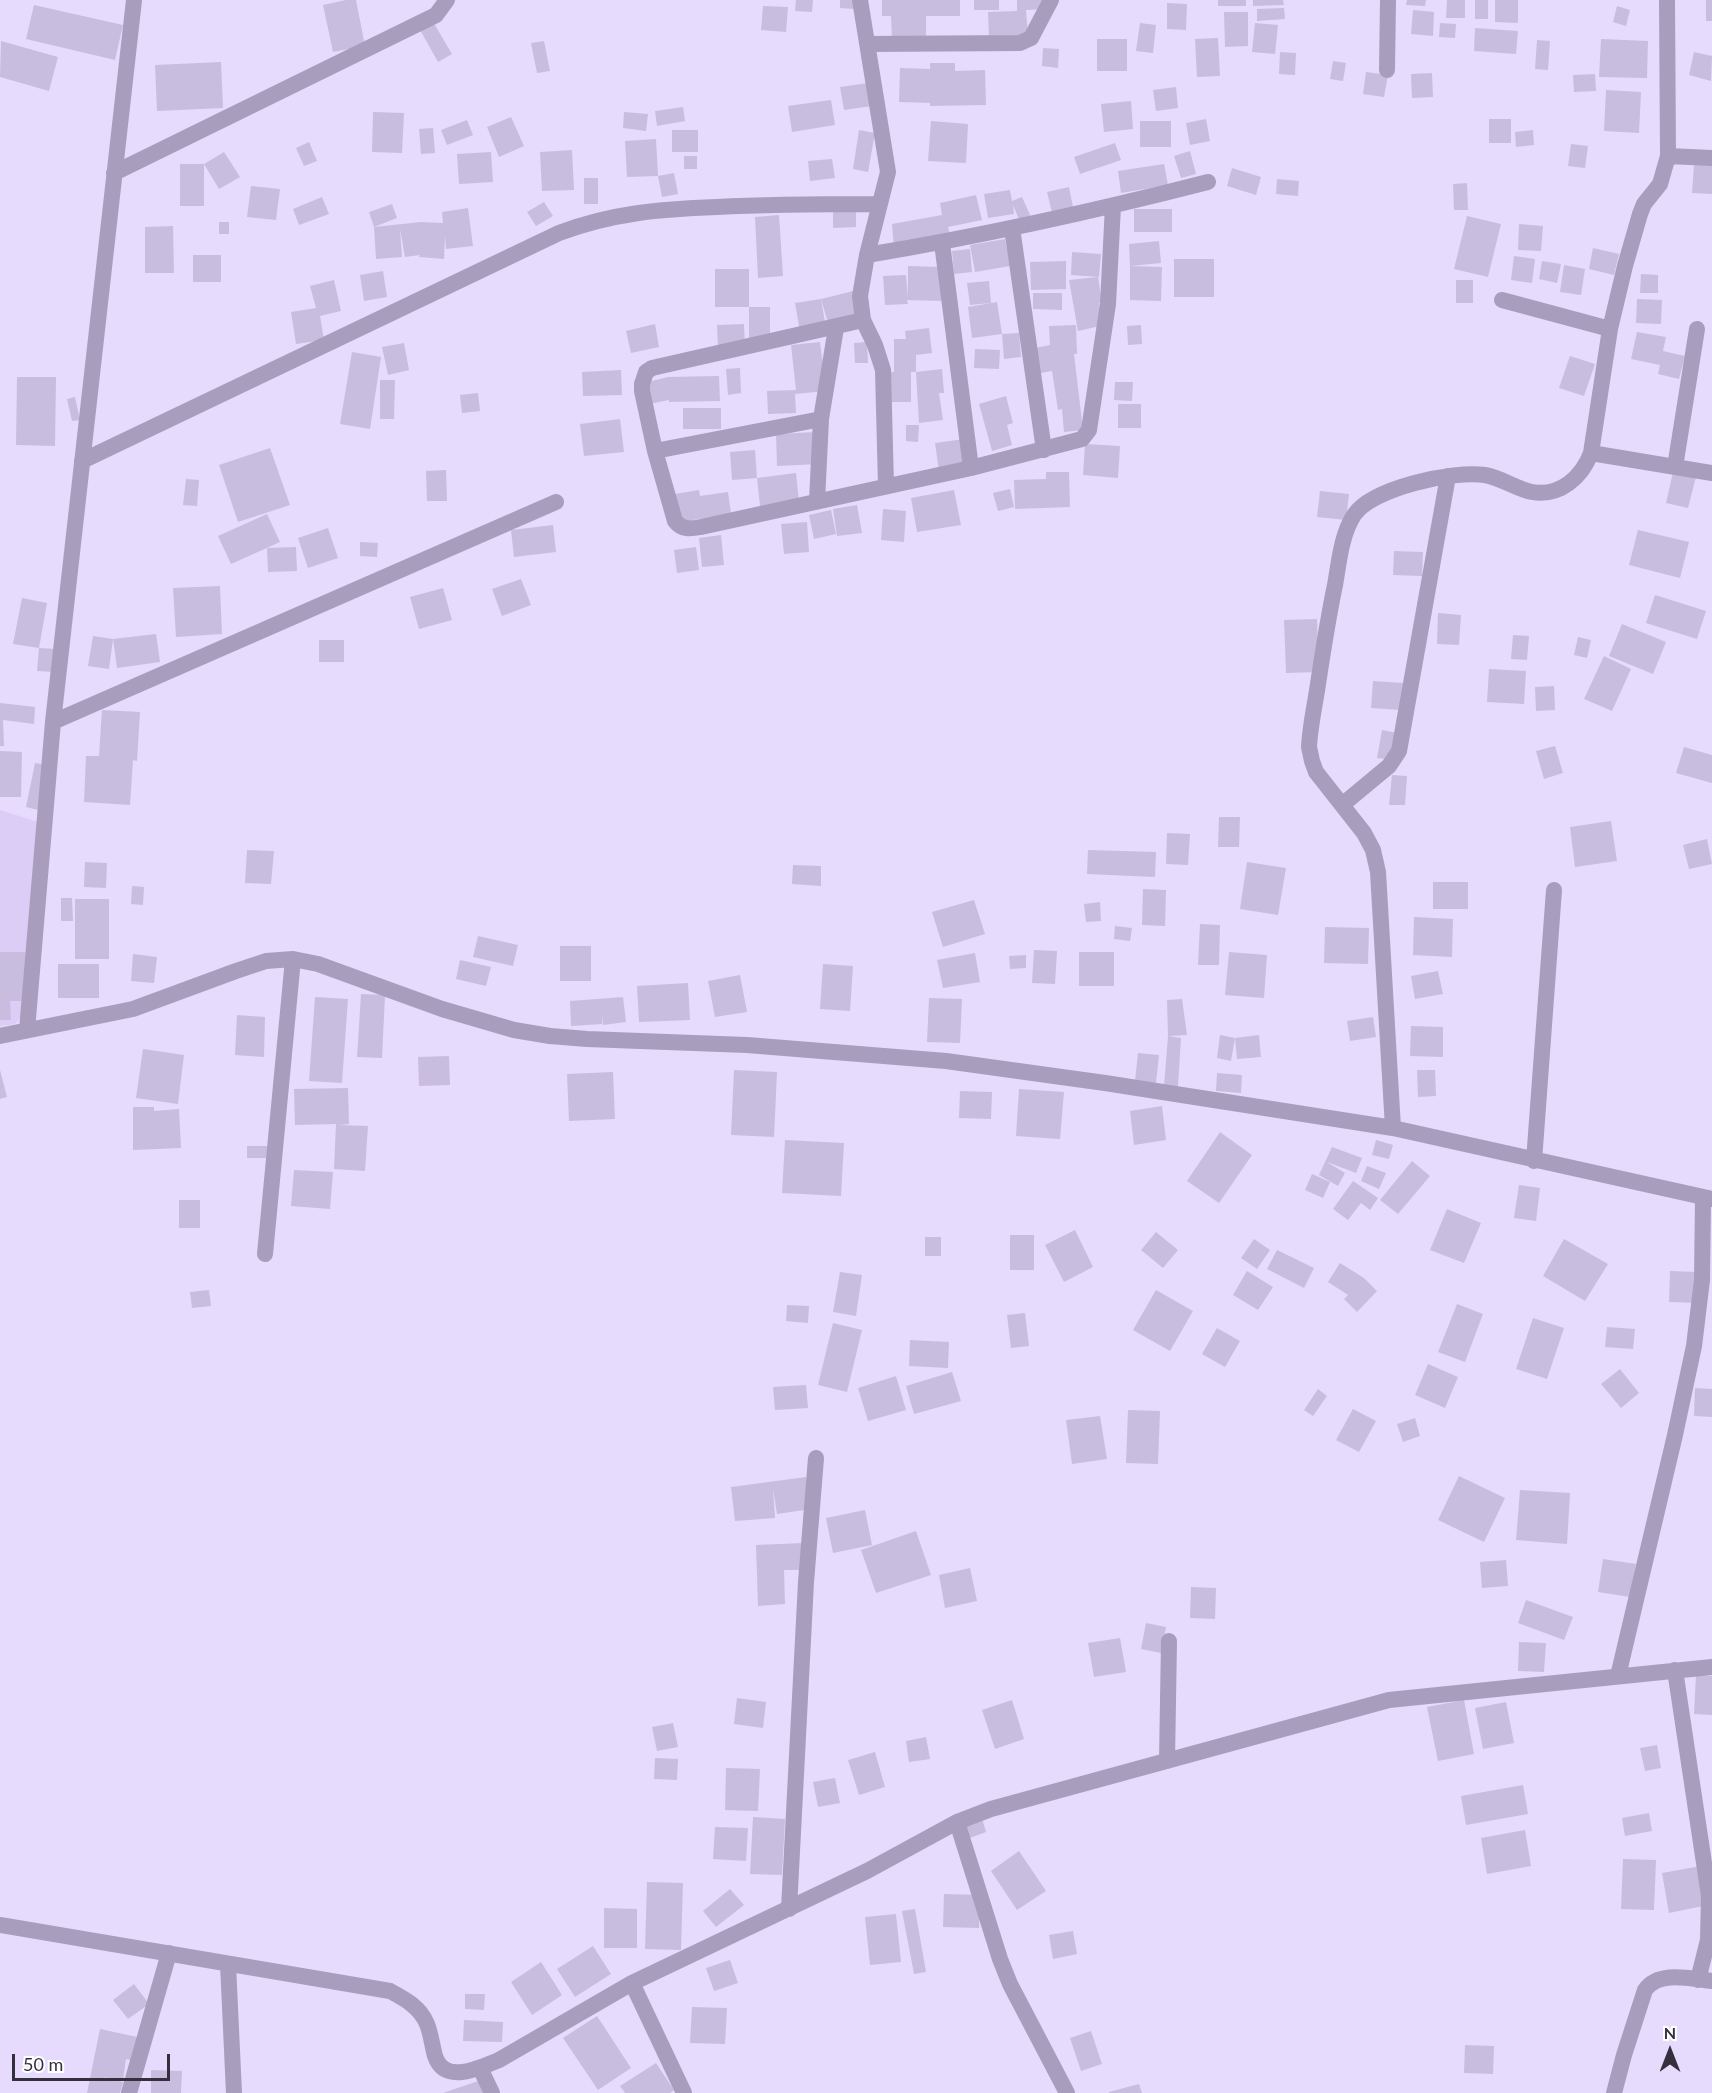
<!DOCTYPE html>
<style>
body{margin:0}
#map{position:relative;width:1712px;height:2093px;overflow:hidden;background:#e6dafd;font-family:Lato,sans-serif}
canvas{display:block}
.north{position:absolute;left:1640px;top:2021px;width:60px;height:60px;-webkit-text-stroke:4px #fff;paint-order:stroke;rotate:0deg;font-size:16px;font-weight:700;line-height:24px;text-align:center;color:#342f3c}
.north::after{content:'';display:block;margin:auto;width:21px;height:27px;background:#342f3c;clip-path:polygon(50% 0,100% 100%,50% 72%,0 100%)}
.scale{position:absolute;left:12px;top:2054px;width:158px;height:27px;box-sizing:border-box;border:3px solid #342f3c;border-top:0;padding-left:8px;font-size:18px;line-height:21px;white-space:nowrap;color:#342f3c;-webkit-text-stroke:4px #fff;paint-order:stroke}
</style>
<div id="map">
<canvas width="1712" height="2093"></canvas>
<div class="north">N</div>
<div class="scale">50 m</div>
</div>
<script>
const ctx = document.querySelector('canvas').getContext('2d');
ctx.lineJoin = 'round';
function fill(path, color) {
  ctx.fillStyle = color;
  ctx.fill(path, 'evenodd');
}
function trace(path, color, width, dash) {
  ctx.strokeStyle = color;
  ctx.lineWidth = width;
  ctx.lineCap = dash ? 'butt' : 'round';
  ctx.setLineDash(dash || []);
  ctx.stroke(path);
}
const built = new Path2D(`
 M0,810L38,822L20,1018L15,1024L0,1026Z`);
const building = new Path2D(`
 M346,0H356L365,46L333,52L323,5Z
 M796,0H813L812,12L795,11Z
 M840,0H854L853,9L840,8Z
 M882,0H960V16H926V38L892,39L891,16H882Z
 M974,0H999V10H974Z
 M1017,0H1046V9L1026,10L1028,37L989,39L988,12L1017,11Z
 M1218,0H1246V6H1218Z
 M1253,0H1283L1284,5L1253,6Z
 M1407,0H1426L1425,6L1406,5Z
 M1447,0H1465V18H1446Z
 M1475,0H1488V19H1475Z
 M1495,0H1518V23L1495,22Z
 M1706,0H1712V21H1706Z
 M1167,3L1187,4L1186,30L1167,29Z
 M34,5L123,25L115,60L26,39Z
 M763,6L788,7L786,32L761,30Z
 M1617,6L1630,10L1626,26L1613,22Z
 M1284,8L1285,19L1257,21V9Z
 M1413,10L1434,12L1433,36L1411,34Z
 M1224,12H1248V46L1225,47Z
 M432,20L452,54L438,62L419,28Z
 M1140,23L1156,25L1153,53L1136,51Z
 M1255,23L1278,25L1275,54L1252,52Z
 M1440,23L1456,24L1455,38L1439,37Z
 M1475,28L1518,31L1516,54L1474,51Z
 M1218,38L1220,76L1197,77L1195,39Z
 M1097,39H1127V71H1097Z
 M1601,39L1648,41L1647,78L1599,77Z
 M1537,40L1550,41L1548,70L1535,69Z
 M1,41L58,57L49,91L0,77Z
 M544,41L550,71L537,73L531,43Z
 M1043,48L1059,49L1058,68L1042,66Z
 M1280,52L1296,53L1295,75L1279,74Z
 M1694,52L1712,56L1711,81L1689,75Z
 M1333,61L1346,63L1343,81L1330,79Z
 M221,62L223,108L157,111L155,65Z
 M930,63H955V71L985,70L986,105L930,106V103L899,102L900,68L930,69Z
 M1366,72L1388,75L1384,97L1363,94Z
 M1432,73L1433,97L1412,98L1411,74Z
 M1595,74L1596,91L1574,92L1573,75Z
 M868,83L872,106L844,110L840,87Z
 M1176,87L1178,108L1156,111L1153,90Z
 M1606,90L1641,92L1639,133L1604,131Z
 M831,100L835,125L792,132L788,106Z
 M1131,101L1133,129L1104,132L1101,104Z
 M683,107L685,121L657,126L655,111Z
 M373,112L404,113L402,153L372,152Z
 M624,112L648,114L646,131L623,128Z
 M511,117L524,146L499,157L487,127Z
 M1206,119L1210,141L1190,145L1186,123Z
 M1489,119H1511V143H1489Z
 M467,120L473,135L447,145L441,130Z
 M931,121L968,124L966,163L928,161Z
 M1140,121H1171V147H1140Z
 M433,128L435,153L421,154L419,129Z
 M672,130H698V152H672Z
 M859,130L875,133L868,172L853,169Z
 M1533,130L1534,145L1516,147L1515,132Z
 M656,139L658,176L627,177L625,141Z
 M309,142L317,161L304,166L296,148Z
 M1115,143L1121,160L1080,174L1074,157Z
 M1571,144L1588,146L1585,168L1568,166Z
 M572,150L574,190L542,191L540,152Z
 M1190,151L1196,174L1181,178L1174,156Z
 M224,152L240,177L219,189L204,164V206H180V164H204Z
 M491,152L493,182L459,184L457,154Z
 M684,156H697V169H684Z
 M832,159L835,178L810,181L808,161Z
 M1164,164L1168,185L1121,193L1118,171Z
 M1694,164L1712,165V194L1692,193Z
 M1232,168L1261,177L1256,195L1227,186Z
 M674,173L678,194L662,197L658,176Z
 M584,178H598V204H584Z
 M1277,179L1299,181L1298,196L1276,194Z
 M1467,183L1468,210H1454L1453,184Z
 M251,186L280,189L276,220L247,217Z
 M1069,187L1074,212L1053,217L1047,192Z
 M1010,190L1012,201L1022,197L1031,217L1020,222L1013,205L1014,214L988,218L984,194Z
 M976,195L982,220L948,227L951,239L894,248L892,224L942,215L940,203Z
 M322,197L329,214L299,225L293,209Z
 M544,202L553,216L536,226L527,212Z
 M392,204L397,218L374,227L369,212Z
 M833,205H856V227L833,228Z
 M468,208L473,246L446,249L445,236L444,259L419,257L420,255L405,257L400,229L402,257L376,259L374,227L421,222L443,223L442,212Z
 M1134,209H1172V232H1134Z
 M779,215L783,276L758,278L755,217Z
 M1467,216L1501,224L1488,277L1454,269Z
 M219,222H229V234H219Z
 M1519,224L1543,226L1541,251L1518,250Z
 M173,226L174,273H145V227Z
 M1005,239L1010,266L975,272L970,245Z
 M1159,241L1161,263L1130,266L1129,244Z
 M1593,248L1619,254L1614,275L1589,269Z
 M970,249L972,272L954,274L952,251Z
 M1072,252L1101,254L1099,277L1071,275Z
 M193,255H221V282H193Z
 M1514,256L1535,259L1532,283L1511,280Z
 M1174,259H1214V297H1174Z
 M1066,261V289L1031,290L1030,262Z
 M1542,261L1561,264L1557,283L1539,279Z
 M1564,265L1585,269L1581,295L1560,292Z
 M908,266L943,267V301L907,300L908,304L885,305L883,276L906,275L908,297Z
 M1130,266L1162,267L1161,301L1130,300Z
 M715,269H749V307H715Z
 M383,271L387,297L364,301L360,275Z
 M1641,274L1658,275V293H1640Z
 M1098,277L1102,303H1099L1104,325L1078,331L1069,280Z
 M334,280L341,311L320,316L324,340L296,344L291,312L316,308L310,286Z
 M1456,280H1473V303H1456Z
 M989,281L991,303L970,305L967,283Z
 M853,291L860,318L829,326L821,299L826,328L800,332L795,303L821,299Z
 M1033,293H1062V310L1033,309Z
 M1637,299L1662,300L1661,324L1636,323Z
 M997,302L1002,334L972,338L968,307Z
 M749,307H770V339H749Z
 M655,324L659,347L631,353L626,331Z
 M744,324L745,347L718,348L717,325Z
 M1076,325L1077,354H1074L1083,430L1064,432L1062,409L1058,410L1052,371L1035,374L1030,349L1050,345L1049,326Z
 M1141,325L1142,344L1128,345L1127,326Z
 M929,328L932,353L916,355V372H911V402H890V372H894V339H906L905,331Z
 M1637,332L1666,337L1663,351L1685,356L1679,379L1658,374L1660,365L1631,359Z
 M1019,333L1021,357L1004,359L1002,334Z
 M820,342L826,391L795,394L796,413L768,414L767,391L796,390L791,345Z
 M867,342L868,363H855L854,343Z
 M404,343L409,370L388,375L382,347Z
 M975,349L1000,350L999,369L974,368Z
 M352,352L381,357L370,429L340,424Z
 M1570,356L1595,364L1584,396L1559,388Z
 M740,368L741,393L728,395L726,369Z
 M942,369L944,393H939L943,420L919,423L916,372Z
 M621,370L622,395L583,396L582,372Z
 M719,376L720,401L669,402V400L649,404L644,383L668,377Z
 M17,377H56L55,446L16,445Z
 M380,380H395L394,419H380Z
 M1115,382H1133L1132,401L1114,400Z
 M478,393L480,411L462,413L460,395Z
 M1006,396L1013,423L1007,425L1012,445L992,451L979,404Z
 M75,397L80,420L72,421L67,399Z
 M1118,404H1141V428H1118Z
 M683,408H721V429H683Z
 M620,419L624,452L584,456L580,424Z
 M906,425H919L918,442L906,441Z
 M817,432L818,464L777,466L776,434Z
 M964,439L968,467L939,471L935,443Z
 M1085,444L1120,446L1118,478L1083,475Z
 M270,448L290,505L238,522L219,465Z
 M755,450L757,478L732,480L730,452Z
 M1674,468L1697,473L1688,508L1666,503Z
 M446,470L447,501H427L426,471Z
 M1046,472H1069L1070,507L1015,509L1014,480L1046,479Z
 M796,473L799,501L760,506L757,478Z
 M186,479L199,480L197,506L183,505Z
 M1010,489L1014,507L998,511L993,493Z
 M699,490L700,496L728,492L731,514L680,522L675,494Z
 M954,490L961,525L917,532L911,498Z
 M1320,491L1349,494L1346,520L1317,517Z
 M857,505L862,533L837,536L833,509Z
 M883,509L906,511L904,542L881,540Z
 M831,510L836,534L814,539L809,515Z
 M267,514L280,542L231,564L218,536Z
 M807,522L809,552L784,554L781,524Z
 M553,525L556,552L514,557L511,530Z
 M328,528L338,558L308,568L298,538Z
 M1638,530L1689,542L1680,578L1629,565Z
 M721,535L724,565L702,567L699,538Z
 M360,542L378,543L377,557L360,556Z
 M296,547L297,571L268,572L267,548Z
 M696,547L699,570L677,573L674,550Z
 M1394,551L1423,552L1422,576L1393,575Z
 M521,579L531,605L502,616L492,589Z
 M220,586L222,634L176,637L173,588Z
 M443,588L452,620L419,629L410,597Z
 M1655,595L1706,611L1697,639L1646,623Z
 M22,598L47,603L39,648L13,644Z
 M1438,613L1461,615L1459,645L1437,644Z
 M1317,619L1319,672L1286,673L1284,620Z
 M1622,624L1666,642L1653,674L1609,656Z
 M156,634L160,662L117,668L113,639Z
 M1513,635L1529,636L1527,660L1511,659Z
 M93,636L113,639L109,669L88,666Z
 M1578,637L1591,640L1587,658L1574,655Z
 M319,640H344V662H319Z
 M39,648L56,649L55,672L37,671Z
 M1604,656L1631,669L1612,711L1584,699Z
 M1489,669L1526,671L1524,704L1487,702Z
 M1373,681L1403,683L1401,710L1371,708Z
 M1554,686L1555,710L1536,711L1535,687Z
 M0,703L35,707L34,724L3,720L4,746H0Z
 M102,710L140,712L137,761L133,760L130,805L84,802L86,756H99Z
 M1382,730L1398,733L1393,760L1377,758Z
 M1555,746L1563,773L1544,779L1536,751Z
 M1684,747L1712,755V783L1676,773Z
 M0,751L22,752L21,797H0Z
 M35,763L47,765L38,810L26,807Z
 M1392,775L1407,776L1405,805H1389Z
 M1219,817H1240L1239,847H1218Z
 M1611,821L1617,861L1575,867L1570,827Z
 M1167,833L1190,834L1188,865L1166,864Z
 M1707,839L1712,864L1689,869L1683,845Z
 M247,850L274,851L271,884L245,883Z
 M1088,850L1156,852L1155,877L1087,874Z
 M85,862L107,863L106,888L84,887Z
 M1247,862L1286,868L1278,915L1240,909Z
 M793,865L821,866V886L792,884Z
 M1433,882H1468V909H1433Z
 M132,886L144,887L143,905L131,904Z
 M1143,889L1166,890L1165,926L1142,925Z
 M61,898H72L73,921H61Z
 M75,899H109V959H75Z
 M974,900L985,934L943,947L932,912Z
 M1100,902L1101,921L1086,922L1084,904Z
 M1414,917L1453,919L1452,957L1413,955Z
 M1200,924L1220,925L1219,965H1198Z
 M1115,926L1132,928L1130,941L1114,939Z
 M1325,927L1369,928L1368,964L1324,963Z
 M478,936L518,945L513,966L473,957Z
 M560,946H591V981H560Z
 M1034,950L1057,951L1055,984L1032,983Z
 M0,952H25V1001H10L11,1020H0Z
 M1079,952H1114V986H1079Z
 M1229,952L1267,955L1264,998L1225,995Z
 M975,953L980,982L943,988L937,960Z
 M133,954L157,957L154,983L131,981Z
 M1026,955V968L1010,969L1009,956Z
 M460,960L491,967L486,986L456,979Z
 M58,964H99V998H58Z
 M823,964L853,966L850,1011L820,1009Z
 M1438,971L1443,994L1415,999L1411,976Z
 M740,975L747,1012L715,1017L708,981Z
 M688,983L690,1020L639,1022L637,986Z
 M361,994L385,995L382,1058L357,1057Z
 M315,997L348,999L342,1083L309,1081Z
 M623,997L626,1022L603,1025L602,1016V1024L571,1026L570,1001Z
 M929,998L962,999L960,1043L927,1042Z
 M1182,999L1187,1035L1168,1036L1181,1038L1178,1086H1164L1168,1036L1167,1000Z
 M237,1015L265,1017L264,1057L235,1055Z
 M1373,1017L1376,1037L1350,1041L1347,1021Z
 M1411,1026L1443,1027V1057L1410,1056Z
 M1220,1035L1235,1038L1231,1061L1217,1058Z
 M1259,1035L1261,1057L1237,1059L1235,1038Z
 M143,1049L184,1055L178,1104L136,1098Z
 M1138,1053L1159,1055L1156,1083L1135,1081Z
 M449,1056L450,1085L419,1086L418,1057Z
 M0,1070L7,1097L0,1099Z
 M734,1070L777,1072L774,1137L731,1135Z
 M1417,1070H1435L1436,1096L1418,1097Z
 M613,1072L615,1119L569,1121L567,1074Z
 M1217,1073L1242,1075L1241,1093L1216,1091Z
 M348,1088L349,1124L339,1125L368,1126L365,1171L334,1169L336,1124L295,1125L294,1089Z
 M1019,1089L1064,1092L1060,1139L1016,1136Z
 M960,1091L992,1092L991,1119L959,1118Z
 M1162,1106L1166,1140L1134,1145L1130,1111Z
 M133,1107H154V1111L179,1109L181,1148L133,1150Z
 M1220,1132L1252,1155L1219,1203L1187,1181Z
 M785,1140L844,1143L841,1196L782,1193Z
 M1376,1140L1393,1145L1389,1159L1372,1155Z
 M247,1146H269V1158H247Z
 M1332,1147L1362,1158L1356,1173L1327,1162L1345,1173L1338,1186L1319,1175Z
 M1412,1161L1430,1176L1398,1214L1380,1200Z
 M1367,1166L1386,1173L1379,1189L1361,1181Z
 M294,1170L333,1172L330,1209L291,1206Z
 M1312,1174L1330,1182L1323,1198L1305,1190Z
 M1353,1181L1378,1198L1370,1210L1361,1203L1348,1220L1333,1209Z
 M1519,1185L1540,1188L1536,1221L1514,1218Z
 M179,1200H200V1228H179Z
 M1447,1209L1481,1223L1464,1263L1430,1250Z
 M1075,1230L1093,1267L1064,1282L1045,1245Z
 M1156,1232L1178,1250L1163,1268L1141,1250Z
 M1010,1235H1034V1270H1010Z
 M925,1237H941V1256H925Z
 M1254,1239L1270,1250L1257,1269L1241,1258Z
 M1564,1239L1608,1264L1585,1301L1543,1276Z
 M1277,1250L1314,1268L1304,1288L1267,1269Z
 M1340,1263L1364,1278L1377,1291L1357,1312L1344,1299L1348,1295L1328,1282Z
 M1247,1271L1273,1287L1258,1310L1233,1295Z
 M1670,1271L1698,1272L1697,1303L1669,1302Z
 M840,1272L862,1275L856,1316L833,1312Z
 M209,1290L211,1306L192,1308L190,1292Z
 M1156,1290L1193,1311L1170,1351L1133,1330Z
 M1457,1304L1483,1314L1465,1362L1438,1352Z
 M787,1305L809,1306L808,1323L786,1321Z
 M1025,1313L1029,1346L1011,1348L1007,1315Z
 M1533,1318L1564,1328L1547,1379L1516,1369Z
 M833,1323L862,1330L847,1392L818,1385Z
 M1607,1327L1635,1329L1633,1349L1605,1347Z
 M1217,1328L1240,1341L1225,1367L1202,1354Z
 M910,1340L949,1342L948,1368L909,1366Z
 M1428,1364L1458,1377L1445,1408L1415,1395Z
 M1620,1369L1639,1393L1621,1408L1601,1384Z
 M952,1372L961,1401L914,1414L906,1386Z
 M896,1376L906,1410L868,1421L858,1388Z
 M806,1385L808,1408L775,1410L773,1387Z
 M1695,1388L1712,1389V1417L1694,1416Z
 M1318,1389L1327,1396L1313,1416L1304,1410Z
 M1353,1409L1376,1421L1359,1452L1336,1440Z
 M1128,1410L1160,1411L1158,1464L1126,1463Z
 M1100,1416L1107,1459L1072,1464L1066,1420Z
 M1415,1418L1420,1436L1403,1442L1397,1424Z
 M1459,1476L1505,1498L1484,1542L1438,1520Z
 M806,1477L811,1509L777,1514L773,1489L775,1518L735,1521L731,1487Z
 M1520,1490L1570,1493L1567,1544L1516,1540Z
 M865,1510L872,1545L833,1553L826,1518Z
 M916,1531L931,1575L876,1593L861,1550Z
 M803,1543L804,1570H784L785,1604L758,1606L756,1545Z
 M1603,1559L1636,1564L1630,1597L1598,1592Z
 M1506,1560L1508,1586L1482,1588L1480,1562Z
 M970,1568L977,1601L945,1608L939,1575Z
 M1191,1587L1216,1588L1215,1619L1190,1618Z
 M1526,1600L1573,1617L1564,1640L1518,1623Z
 M1146,1623L1166,1627L1161,1653L1141,1649Z
 M1120,1638L1126,1672L1094,1677L1088,1643Z
 M1519,1642L1546,1643L1544,1672L1518,1671Z
 M1696,1675L1712,1676V1715L1694,1714Z
 M737,1698L766,1702L763,1728L734,1724Z
 M1012,1700L1024,1739L995,1749L982,1710Z
 M1464,1700L1474,1754L1438,1761L1427,1707Z
 M1506,1702L1514,1743L1483,1749L1475,1708Z
 M673,1723L678,1747L657,1751L652,1727Z
 M926,1737L930,1759L909,1762L906,1741Z
 M1657,1745L1661,1768L1645,1771L1640,1748Z
 M875,1752L885,1787L859,1795L848,1760Z
 M655,1758L678,1759L677,1780L654,1779Z
 M726,1768L760,1769L758,1811L725,1810Z
 M835,1778L840,1803L818,1807L813,1782Z
 M1523,1785L1528,1814L1466,1825L1461,1796Z
 M1649,1813L1652,1831L1625,1836L1622,1818Z
 M981,1815L986,1832L970,1838L964,1820Z
 M753,1817L785,1819L782,1875L750,1874Z
 M715,1827L748,1828L746,1861L713,1859Z
 M1525,1830L1531,1866L1487,1874L1481,1838Z
 M1019,1851L1046,1891L1017,1910L991,1871Z
 M1623,1859L1656,1860L1654,1910L1621,1909Z
 M1701,1866L1708,1905L1669,1913L1662,1873Z
 M647,1882L683,1883L681,1950L645,1949Z
 M730,1889L744,1905L716,1927L703,1911Z
 M944,1894L980,1895L979,1928L943,1927Z
 M604,1908L637,1909V1948H604Z
 M915,1909L926,1972L914,1974L902,1911Z
 M896,1914L901,1962L870,1965L865,1917Z
 M1073,1931L1077,1954L1053,1959L1049,1935Z
 M593,1946L611,1974L575,1997L557,1969Z
 M730,1960L738,1983L714,1991L706,1968Z
 M541,1962L562,1995L532,2015L511,1982Z
 M134,1984L149,2004L128,2019L113,2000Z
 M465,1994H485L484,2010L465,2009Z
 M692,2007L727,2008L725,2044L690,2043Z
 M597,2016L631,2068L598,2090L563,2038Z
 M464,2020L503,2022L502,2042L463,2041Z
 M100,2029L142,2038L136,2061L126,2059L123,2080L101,2077L123,2082L120,2093H87Z
 M1091,2031L1102,2064L1081,2071L1070,2038Z
 M1465,2045L1494,2046L1493,2074L1464,2073Z
 M656,2063L674,2090L670,2093H625L620,2086Z
 M151,2070L182,2071L181,2093H151Z
 M484,2079L489,2093H443Z
 M1139,2084L1142,2093H1109V2092Z`);
const minor = new Path2D(`
 M860,0L888,172L867,255L860,296L863,320L875,345L883,370L886,486
 M868,44L1020,43L1031,38L1051,0
 M1387,70L1388,0
 M1668,156L1712,158
 M114,173L436,15L447,0
 M1012,228L1044,450
 M942,243L971,468
 M867,255C982,236 1095,211 1208,182
 M1502,300L1610,329
 M863,320L652,368L646,372L642,384V391L655,451L675,521C682,530 690,529 701,527L971,468L1082,439L1089,430L1108,304L1113,206
 M655,451L821,419
 M1591,453L1712,473
 M82,461L559,233C612,213 661,209 717,207C771,204 825,204 879,204
 M1675,467L1697,329
 M817,501L821,419L836,328
 M53,722L556,502
 M1342,805L1389,766L1399,751L1448,476
 M27,1030L53,722L134,0
 M0,1036L133,1009L236,971L266,961L293,959L318,964L442,1009L514,1030L550,1036L587,1039L747,1045L946,1061L1105,1083L1393,1128L1712,1199
 M1393,1128L1378,872L1373,850L1364,833L1316,772L1312,761L1309,747C1310,726 1315,705 1318,684C1323,651 1328,618 1335,585C1339,563 1341,535 1354,515C1372,488 1454,470 1485,475C1502,478 1516,489 1532,492C1560,497 1582,477 1591,453L1610,329L1625,266L1640,214L1644,204L1660,184L1668,156L1667,0
 M1534,1161L1554,890
 M265,1254L293,959
 M1675,1670L1709,1896L1708,1940L1698,1980
 M1618,1676L1675,1435L1694,1346L1702,1280L1703,1198
 M1167,1761L1169,1641
 M957,1822L1000,1959L1010,1984L1067,2093
 M789,1909L806,1582L816,1458
 M0,1925L390,1991C405,1999 420,2007 427,2024C431,2034 432,2045 435,2056C445,2085 479,2068 499,2060L632,1983L867,1871L957,1822L991,1809L1389,1700L1712,1667
 M228,1964L234,2093
 M632,1983L684,2093
 M480,2068L492,2093
 M129,2093L169,1953
 M1614,2093L1624,2055L1645,1990C1659,1970 1691,1979 1712,1981`);
fill(built, '#dbcdf5');
fill(building, '#c9bddf');
trace(minor, '#a89dbd', 16);
</script>
